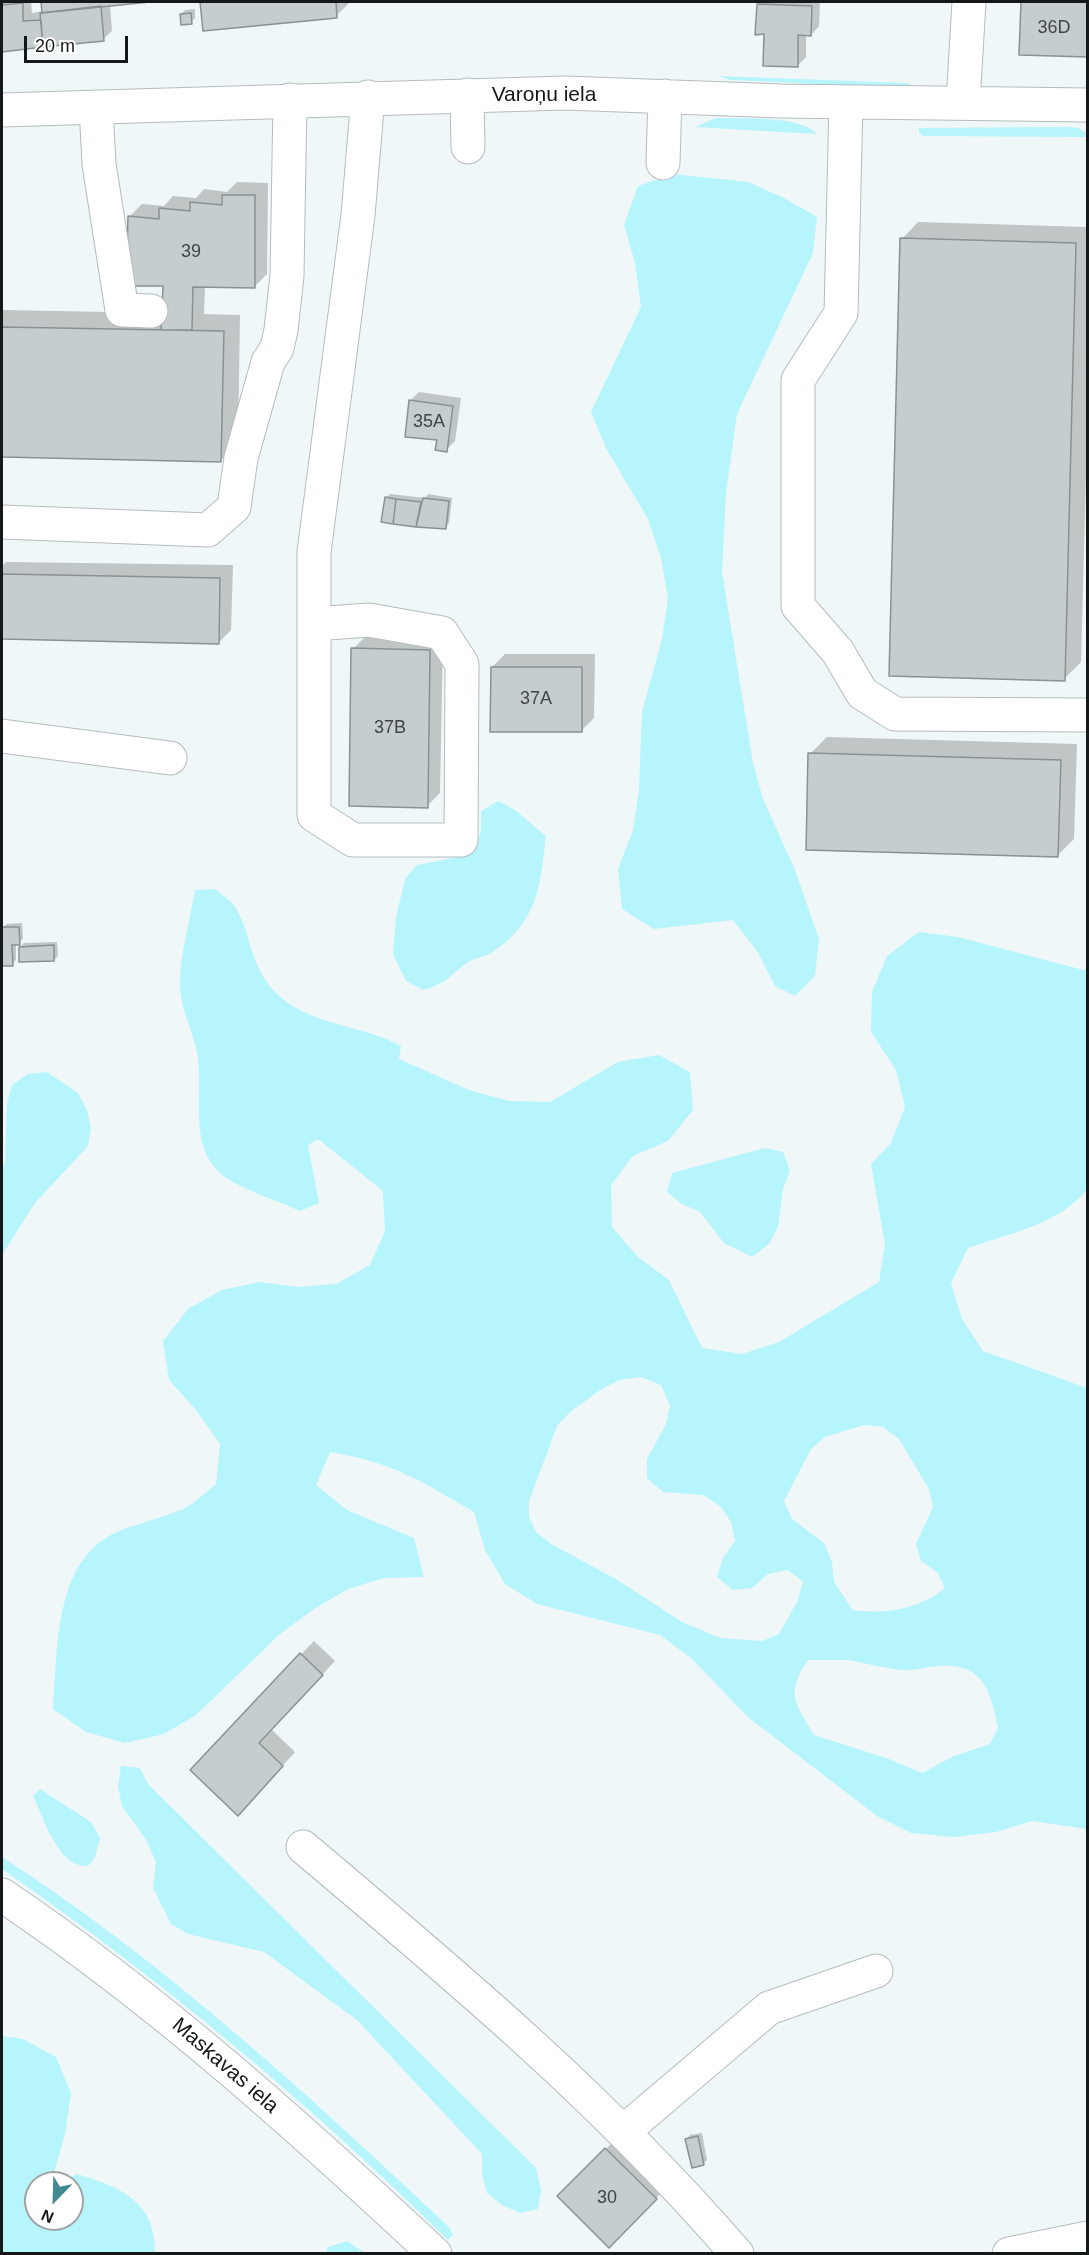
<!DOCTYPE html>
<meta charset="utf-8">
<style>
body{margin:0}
#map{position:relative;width:1089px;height:2255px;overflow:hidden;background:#f0f7f8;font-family:Helvetica,sans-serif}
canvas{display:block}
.frame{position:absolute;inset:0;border:3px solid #151818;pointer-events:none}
.north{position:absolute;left:24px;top:2171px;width:60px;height:60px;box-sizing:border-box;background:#fff;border:2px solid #a1a3a3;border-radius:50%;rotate:203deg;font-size:16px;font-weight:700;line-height:24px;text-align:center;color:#151818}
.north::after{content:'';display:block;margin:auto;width:21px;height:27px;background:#428a91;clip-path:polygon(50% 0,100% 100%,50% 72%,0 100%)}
.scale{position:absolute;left:24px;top:36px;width:104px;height:27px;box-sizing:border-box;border:3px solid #151818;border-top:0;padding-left:8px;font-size:18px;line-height:21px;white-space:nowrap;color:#151818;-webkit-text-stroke:4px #fff;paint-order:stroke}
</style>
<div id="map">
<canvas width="1089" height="2255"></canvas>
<div class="frame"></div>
<div class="north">N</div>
<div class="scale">20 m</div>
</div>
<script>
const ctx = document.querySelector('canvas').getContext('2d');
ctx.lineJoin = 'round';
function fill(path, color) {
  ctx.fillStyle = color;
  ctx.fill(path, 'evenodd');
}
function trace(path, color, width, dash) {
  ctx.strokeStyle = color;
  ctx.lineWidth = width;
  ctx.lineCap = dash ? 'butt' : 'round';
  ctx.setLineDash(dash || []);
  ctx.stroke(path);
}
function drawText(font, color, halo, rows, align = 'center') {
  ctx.font = font + ' Helvetica,sans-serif';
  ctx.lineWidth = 4.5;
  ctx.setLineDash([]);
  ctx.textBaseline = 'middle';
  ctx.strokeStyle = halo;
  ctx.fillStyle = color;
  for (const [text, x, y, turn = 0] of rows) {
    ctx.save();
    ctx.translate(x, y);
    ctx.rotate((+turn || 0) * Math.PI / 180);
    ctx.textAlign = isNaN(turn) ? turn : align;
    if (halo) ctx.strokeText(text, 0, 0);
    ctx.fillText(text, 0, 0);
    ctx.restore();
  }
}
const green = new Path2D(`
 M718,76L906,83L910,84V88L731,80Z
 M716,118C741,119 801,115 817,134L695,127Z
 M1069,127L1078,128L1087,134V137L923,136L919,133V128Z
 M673,174L748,182L784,198L817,217L813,253L737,414L726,493L722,572L753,763L763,799L795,870L819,939L815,976L795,996L775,986L757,951L733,920L654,929L622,909L618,869L633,830L639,790L642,712L662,639L668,598L661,558L648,519L607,450L591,412L641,307L635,263L624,225L638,186Z
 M498,801L515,810L546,836C540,888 538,922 491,953C485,957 477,957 470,961C449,974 450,983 423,990L406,981L393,954L396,917L405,879L417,865L458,857L476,849L481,830V811Z
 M215,889C221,894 228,899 233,904C252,931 248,963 274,991C307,1026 362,1024 401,1046L399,1059L469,1090L509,1101L550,1102L618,1062L659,1055L690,1072L693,1110L668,1141L633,1156L611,1185L612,1227L638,1257L669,1280L702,1348L742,1354L779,1342L879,1282L885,1244L871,1164L891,1143L905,1107L896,1070L871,1032L872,992L887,956L919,932L958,937L1087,971V1189C1061,1224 1007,1234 968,1248L951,1283L962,1319L983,1351L1087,1388V1829L1032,1821L996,1832L954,1837L911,1833L877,1816L749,1718L691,1658L660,1635L537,1604L505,1584L485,1550L474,1512C421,1481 392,1462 330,1452L316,1485L347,1510L414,1538L424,1577L384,1578L348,1589L314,1609L280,1634L196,1715L164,1734L125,1743L86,1732L53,1709C58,1650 53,1560 117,1532C138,1523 162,1518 183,1509C194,1504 206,1492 216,1484L220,1444L197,1411L169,1380L163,1341L188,1309L222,1290L260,1282L298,1287L336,1284L370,1265L385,1231L383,1191L318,1139L308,1145L319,1203L300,1211C277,1200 231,1187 215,1168C189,1137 204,1090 197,1052C192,1028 179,1006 180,981C181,951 190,920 195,890ZM641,1377L661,1385L670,1406L666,1424L647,1459V1478L663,1492L703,1495L720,1506L731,1522L735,1541L723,1558L717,1577L733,1590L752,1588L768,1574L787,1570L803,1581L798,1600L779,1634L762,1641L720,1638L682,1622L616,1579L551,1544L536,1532L529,1517V1501L557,1426L570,1412L603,1388L620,1380ZM864,1425L883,1427L899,1439L929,1489L933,1507L916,1544L921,1561L937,1572L945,1588C921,1609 883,1615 853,1610L834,1582L832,1562L824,1543L792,1519L784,1501L811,1449L825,1437ZM847,1660C865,1663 884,1668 902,1670C914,1671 927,1667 939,1666C984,1662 991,1693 998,1728L990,1744L954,1756L922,1773L889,1759L814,1735C795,1703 785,1694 808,1660Z
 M47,1072L78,1093L87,1110L91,1128L88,1146L35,1203L2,1255V1169L5,1163L7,1104L12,1085L28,1074Z
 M765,1148L783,1152L790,1171L783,1189L778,1227L769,1244L752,1257L724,1243L700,1212L682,1204L667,1192L672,1173Z
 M121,1766L140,1768L148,1784L536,2168L541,2190L538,2209L520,2213L502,2205L487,2193L482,2174V2154L357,2020L264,1952L188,1934L171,1924L153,1888L156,1862L145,1838L122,1806L118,1786Z
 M40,1789L91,1822L100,1838L95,1857L88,1866C58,1868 44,1818 33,1796Z
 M2,1857C165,1962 308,2095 449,2227L453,2235L448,2240C309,2103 162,1980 2,1869Z
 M2,2036L23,2039L56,2057L71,2093L65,2134L51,2183H36V2219H72V2183H61L77,2174C120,2187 156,2201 155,2253H2Z
 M347,2241L365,2253H326L328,2247Z`);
const shadow = new Path2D(`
 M2,2H31L32,13L44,11L43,2H141L110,5L112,31L103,39L2,49Z
 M202,2H349V3L336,16L205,29Z
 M761,2H820L819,26L811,35L806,34V57L797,66L766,33L758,4Z
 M1022,2H1088V55L1021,54Z
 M195,9V18L191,22L181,14L185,10Z
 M237,182L268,183L267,274L254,287L205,286L204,314L240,315L238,444L221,460L2,455V310L163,313L164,285L129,217L142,204L164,206L173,196L196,198L204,189L227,192Z
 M918,222L1088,227V400L1081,662L1064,679L902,239Z
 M419,392L461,398L455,441L446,450L411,400Z
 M390,494L425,498L428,494L452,498L449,523L445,527L382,521L386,498Z
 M6,562L233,565L231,630L218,643L2,638V566Z
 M366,636L443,637L440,793L427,806L353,649Z
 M505,654H595L594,718L581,731L492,667Z
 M827,737L1077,744L1074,839L1057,856L810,754Z
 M22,923L23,939L16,943V960L12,964L2,965L3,928L7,924Z
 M57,942L58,956L54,960L20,947L24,943Z
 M314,1641L335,1661L271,1729L295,1752L251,1801L192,1770Z
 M702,2133L707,2160L703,2164L686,2139L690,2135Z
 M615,2140L665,2189L609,2246L559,2196Z`);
const building = new Path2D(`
 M41,2H150L42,13Z
 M200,2H336L337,18L203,31Z
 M1021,2H1088V57L1019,55Z
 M23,3V21L41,20L43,47L2,52V5Z
 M757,4L812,6L811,36L798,35V67L763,66L764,34L755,35Z
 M101,6L104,41L43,47L40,13Z
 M191,13L192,24L181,25L180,14Z
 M222,195H255V288L193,287L192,330H161L163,286H126L128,216L159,219V208L190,211V202L222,205Z
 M900,238L1076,243L1065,681L889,676Z
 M2,327L224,331L221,462L2,457Z
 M409,400L453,406L447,452L435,450L437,440L405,437Z
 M385,497L396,499L393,524L381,522Z
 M423,498L449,501L446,529L416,527Z
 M396,499L421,502L416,527L393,524Z
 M2,574L220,578L219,644L2,639Z
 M351,648L430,650L428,808L349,806Z
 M491,667H582V732H490Z
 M808,753L1061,760L1058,857L806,850Z
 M2,927H19L20,945H12L13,966H2Z
 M54,945V961L19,962V947Z
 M300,1653L323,1675L259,1743L283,1766L238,1816L190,1770Z
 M698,2136L704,2165L692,2168L685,2139Z
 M605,2148L657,2199L609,2248L557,2196Z`);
const minor = new Path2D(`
 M467,95L468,147
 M846,102L841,313L798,380V606L838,652L862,693L895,714L1088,715
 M963,103L969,2
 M96,107L99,164L122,310L151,311
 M2,110L565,93L782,101L1088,105
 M663,163L665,96
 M2,522L208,530L234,507L241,458L268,362L277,348L281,330L287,276L290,100
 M314,624L369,620L442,633L462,664L461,840H353L314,815V552L358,215L368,97
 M2,736L170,758
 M303,1847C455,1975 607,2103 737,2254
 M2,1895C159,2001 297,2125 435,2254
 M623,2132L769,2008L876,1971
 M1009,2254L1088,2238`);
const numberNames = [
 ["36D",1054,28],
 ["39",191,252],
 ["35A",429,422],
 ["37A",536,699],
 ["37B",390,728],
 ["30",607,2198]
];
const streetNames = [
 ["Varoņu iela",544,95],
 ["Maskavas iela",225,2066,41]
];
fill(green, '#b6f5fc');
fill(shadow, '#0003');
fill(building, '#c6cdce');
trace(building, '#8a9192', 1.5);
trace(minor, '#b5bcbd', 35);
trace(minor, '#fff', 33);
drawText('18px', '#414546', null, numberNames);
drawText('21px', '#151818', '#fff', streetNames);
</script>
